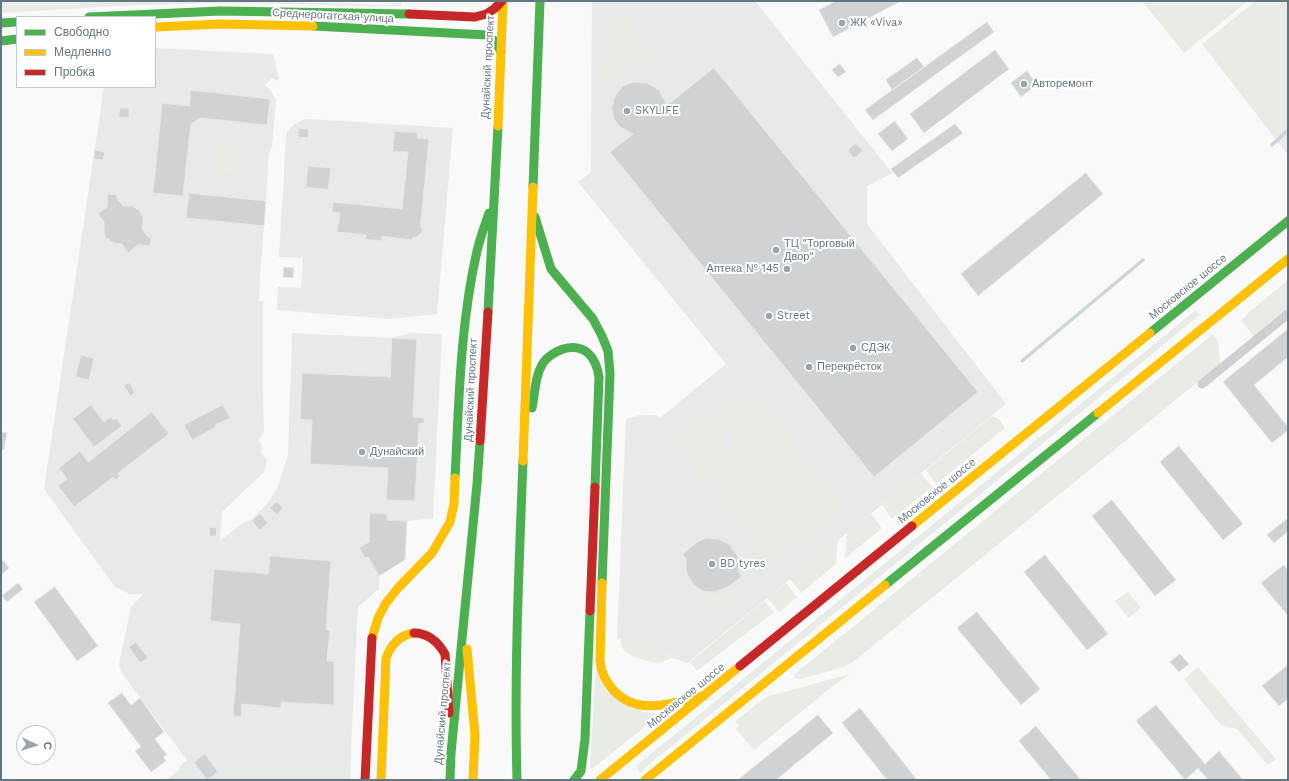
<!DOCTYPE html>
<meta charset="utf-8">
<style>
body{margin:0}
#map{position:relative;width:1289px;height:781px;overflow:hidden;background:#f9f9f9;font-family:"Work Sans",sans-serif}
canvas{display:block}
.frame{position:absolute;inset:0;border:2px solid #657683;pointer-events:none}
.legend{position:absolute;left:16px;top:16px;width:140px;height:72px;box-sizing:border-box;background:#fff;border:1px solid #c1c8cd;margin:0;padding:5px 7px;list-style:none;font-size:12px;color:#657683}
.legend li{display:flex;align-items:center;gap:8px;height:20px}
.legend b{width:20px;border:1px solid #c1c8cd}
.north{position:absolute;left:16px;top:725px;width:40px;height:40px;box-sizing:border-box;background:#fff;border:1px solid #c1c8cd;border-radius:50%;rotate:94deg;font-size:11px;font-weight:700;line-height:16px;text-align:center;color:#657683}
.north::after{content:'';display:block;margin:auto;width:14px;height:18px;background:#99a4ac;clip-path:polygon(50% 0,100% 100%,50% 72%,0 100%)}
</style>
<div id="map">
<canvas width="1289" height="781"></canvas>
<div class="frame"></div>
<ul class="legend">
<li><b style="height:5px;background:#4caf50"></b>Свободно</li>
<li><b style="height:5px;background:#ffc107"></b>Медленно</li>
<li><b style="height:5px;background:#c62828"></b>Пробка</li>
</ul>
<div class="north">С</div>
</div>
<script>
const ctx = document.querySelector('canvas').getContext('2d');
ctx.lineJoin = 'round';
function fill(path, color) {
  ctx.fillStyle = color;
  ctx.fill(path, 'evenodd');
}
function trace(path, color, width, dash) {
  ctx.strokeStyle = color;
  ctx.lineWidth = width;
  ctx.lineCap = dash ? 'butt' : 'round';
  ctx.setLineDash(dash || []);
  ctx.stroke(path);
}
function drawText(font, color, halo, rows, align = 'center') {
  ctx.font = font + ' "Work Sans",sans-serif';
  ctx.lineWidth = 4;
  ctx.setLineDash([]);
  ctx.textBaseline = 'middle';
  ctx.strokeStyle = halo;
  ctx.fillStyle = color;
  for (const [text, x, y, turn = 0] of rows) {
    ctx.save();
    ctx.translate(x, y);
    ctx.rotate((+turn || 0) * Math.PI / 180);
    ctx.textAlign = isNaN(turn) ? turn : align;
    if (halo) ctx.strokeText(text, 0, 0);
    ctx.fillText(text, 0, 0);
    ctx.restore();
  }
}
const built = new Path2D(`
 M592,1H755L892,173L867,186V224L1006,404L687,663L617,638L626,419L640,415H654L661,417L726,364L578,182L591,172Z
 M155,48L273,54L279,78L277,81L272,78L265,85L271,91L276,100L272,146L269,154L266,201L188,193L186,218L264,226L260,280L259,301H263V394L264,432L259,440L262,446L261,453L267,459L264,472L222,512L220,541L241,524L251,520L268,503L278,486L288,455L292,333L392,338L410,333L442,334L433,518L407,521L405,560L379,576V589L358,607L352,727L350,780H166L178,771L181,765L187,760L121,672L119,664L131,607L143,594H130L115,587L44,489L104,87H155Z
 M309,119L453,128L437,314L389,319L277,310L278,287L301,288L303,258L279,257L286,138L287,132L294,124L303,120Z`);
const green = new Path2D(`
 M1,1H267L388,5L401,2V6H349L256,3H208L116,6L1,13Z
 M1142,1H1248L1184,53Z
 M1256,1H1288V155L1202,44Z
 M633,12L635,17L632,28L668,70C658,78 648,69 637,70C625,71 618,78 608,84L606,83L605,81L606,30L609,23L613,17Z
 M210 158a15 15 0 1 1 30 0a15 15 0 1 1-30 0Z
 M1288,280V309L1254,336L1241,321L1248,314V313Z
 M1196,310L1200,315L640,772L636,766Z
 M1213,334L1218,342L1220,364L853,662L844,667L800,679L794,678V675L796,673Z
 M746,386L749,387L843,503V507L842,510L776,563L773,564L769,562L720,502L739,390Z
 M729,398L732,402L716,491L713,493L675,447L674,444L675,441Z
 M992,416L999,419L1005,428L936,484L926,470Z
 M658,448L663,450V455L644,470H642L639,466V464Z
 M921,473L932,487L892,519L882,505Z
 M871,514L881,527V529L845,558L847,533Z
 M838,540L836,564L801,593L790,579Z
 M786,583L797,597L779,612L767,598Z
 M729,590L735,597L724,606L720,607L713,605L704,593L717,596Z
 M1128,592L1141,608L1128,618L1115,601Z
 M764,601L774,612L697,671L690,662Z
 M622,633L677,655C660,665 654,664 636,657C632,655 625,653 623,649C620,645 621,638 622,633Z
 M596,664L642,712L661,714L592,769H590Z
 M1198,667L1276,759L1268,765L1237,729L1221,725L1184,679Z
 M850,674L829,689L754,750L736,729L739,726L735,721L766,697Z`);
const stream = new Path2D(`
 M1272,145L1288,130
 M1022,361L1143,260`);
const building = new Path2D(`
 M836,1H901L833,37L819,10Z
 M987,22L994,32L873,120L865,110Z
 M995,50L1009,69L924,133L910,114Z
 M917,58L924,67L892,90L886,80Z
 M840,64L846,72L838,77L832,70Z
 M714,68L978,392L874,477L610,152L633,134L620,127L614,119L613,114L612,108L614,99L618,92L623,86L634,82L647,83L659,90L665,101L666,106Z
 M1027,71L1037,85L1021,97L1011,83Z
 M191,90L270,99L267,125L200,118L191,124L183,196L153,193L162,103L189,106Z
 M120,108H129V118L119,117Z
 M895,121L908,139L892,151L878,134Z
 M955,124L963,133L898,178L891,169Z
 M299,128L309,129L308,138L298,137Z
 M395,131L418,133L417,138L429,139L421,221V228H423L422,232L418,236L412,238V240L382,236V241L365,239L366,235L337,232L340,213L332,212L333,202L402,209L408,152L393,151Z
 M856,143L863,151L854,158L848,151Z
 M95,150L105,152L103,160L94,159Z
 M308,166L331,168L328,190L306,187Z
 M1086,173L1103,194L978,296L961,274Z
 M189,193L266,201L264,226L186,218Z
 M108,194L117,195V198L123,206H132L139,210L143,217V225L142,229L148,237H151L150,246L138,245L128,253L122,244L114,243L106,238L104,234V222L98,214L107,207Z
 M284,267L294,268L293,278L283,277Z
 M1288,329V357L1254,385L1288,427V430L1272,443L1223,382Z
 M392,338L417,339L413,417L422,418L424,419L425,421L424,423L419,424L415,501L386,500L388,468L310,464L312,420L300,419L302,373L390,377Z
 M81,355L94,358L89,380L76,377Z
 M130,383L135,393L130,396L124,385Z
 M91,405L104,422L111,417L113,420L116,418L122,426L94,447L73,419Z
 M223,405L230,418L215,425L216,427L192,440L184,425Z
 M152,412L169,434L118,473L120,476L115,480L113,477L74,507L58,486L67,479L59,468L80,451L88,462Z
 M1,432L7,433L4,450H1Z
 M1179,446L1243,524L1223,540L1160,462Z
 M1112,500L1176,580L1155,596L1092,516Z
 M277,502L283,508L277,515L270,508Z
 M370,513L387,514V520L407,521L405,560L379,576L368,557L365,558L359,548L369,542Z
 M260,514L268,523L260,530L252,521Z
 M1288,518V531L1274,543L1267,535Z
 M210,527L217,528L216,536H210Z
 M707,538L718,539L729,544L738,557L739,566L738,571L742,576L728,587L714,592L703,591L693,584L687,574L686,567V559L683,554L697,542Z
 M1045,555L1108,634L1087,650L1024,572Z
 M270,556L331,561L326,630H330L327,661H334V705L281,702V708L242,704L241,717L233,716L240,624L210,621L214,569L268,574Z
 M3,560L9,568L1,575V561Z
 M1284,565L1288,570V616L1261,583Z
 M18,583L23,589L7,602L2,596Z
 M55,587L98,646L77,661L34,602Z
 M977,612L1040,689L1021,705L957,628Z
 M136,642L148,658L140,663L129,647Z
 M1180,654L1189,664L1179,672L1170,662Z
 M1288,665V699L1279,706L1262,686Z
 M122,693L131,705L140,698L164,732L155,739L167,755L163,757L166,761L151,772L135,751L141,747L108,703Z
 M1156,705L1205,764L1219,751L1243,780H1208L1198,768L1185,780L1136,721Z
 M860,708L891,747L917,780H887L842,723Z
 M818,715L833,733L776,780H738Z
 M1036,726L1081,780H1051L1019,741Z
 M205,754L218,772L207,780L194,762Z`);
const street = new Path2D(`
 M1202,384L1288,314`);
const fast = new Path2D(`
 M89,17L220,11L409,14
 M1,23L17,22
 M313,26L487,35L496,42L501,52
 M1,41L17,39
 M533,187L540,1
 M535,217L551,269L593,319L602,336L608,351L610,373L602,583
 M488,312L498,126
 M1150,333L1288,221
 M532,408C535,393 535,376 543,363C548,356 555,352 563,349C585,343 596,357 599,377L595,487
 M455,478C459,402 460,325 477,251C480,238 485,225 489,213
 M885,585L1098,413
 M450,780L451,753L477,484L480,441
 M517,780C514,674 519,567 523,461
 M574,780L581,771L585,739L590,611`);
const slow = new Path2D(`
 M155,27L221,24L313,26
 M498,126L503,1
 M1098,413L1288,259
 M523,461L533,187
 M912,526L1150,333
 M602,583L600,661C601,673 606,682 614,691C640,717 674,702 704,696
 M372,638L378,618L386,603L398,588L432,553L450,522L454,504L455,478
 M467,649L475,735L473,780
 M381,780L386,658C391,645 399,635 414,633
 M600,780L740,666
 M645,780L885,585`);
const jam = new Path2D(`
 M409,14L475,17L486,14L494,9L502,1
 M480,441L488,312
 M590,611L595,487
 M414,633C429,633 438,642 445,654L449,713
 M740,666L912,526
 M365,780L372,638`);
const markers = [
 [842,23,4,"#99a4ac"],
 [1024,84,4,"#99a4ac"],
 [627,111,4,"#99a4ac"],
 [776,250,4,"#99a4ac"],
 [787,269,4,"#99a4ac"],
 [769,316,4,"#99a4ac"],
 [853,348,4,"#99a4ac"],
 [809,367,4,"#99a4ac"],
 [362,452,4,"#99a4ac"],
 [712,564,4,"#99a4ac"]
];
const streetNames = [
 ["Среднерогатская улица",333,16,3],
 ["Дунайский проспект",488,67,-87],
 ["Московское шоссе",1188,287,-39],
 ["Дунайский проспект",471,390,-87],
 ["Московское шоссе",937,491,-39],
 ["Московское шоссе",686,696,-39],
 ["Дунайский проспект",443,713,-85]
];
const poiNames = [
 ["ЖК «Viva»",850,23],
 ["Авторемонт",1032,84],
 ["SKYLIFE",635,111],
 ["ТЦ \"Торговый",784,244],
 ["Двор\"",784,257],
 ["Аптека № 145",779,269,"right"],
 ["Street",777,316],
 ["СДЭК",861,348],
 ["Перекрёсток",817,367],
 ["Дунайский",370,452],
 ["BD tyres",720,564]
];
fill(built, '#e8e9e9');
fill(green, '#e8ebe6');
trace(stream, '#ced6d9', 3.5);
fill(building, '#d0d2d3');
trace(building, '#e8e8e8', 1);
trace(street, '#cecfd0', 9);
trace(fast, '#4caf50', 9);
trace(slow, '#ffc107', 9);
trace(jam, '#c62828', 9);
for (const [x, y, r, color] of markers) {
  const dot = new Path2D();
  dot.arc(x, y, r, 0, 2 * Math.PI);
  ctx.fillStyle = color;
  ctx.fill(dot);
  trace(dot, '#fff', 1.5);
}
drawText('11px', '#657683', '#fff', streetNames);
drawText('11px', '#657683', '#fff', poiNames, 'left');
</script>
